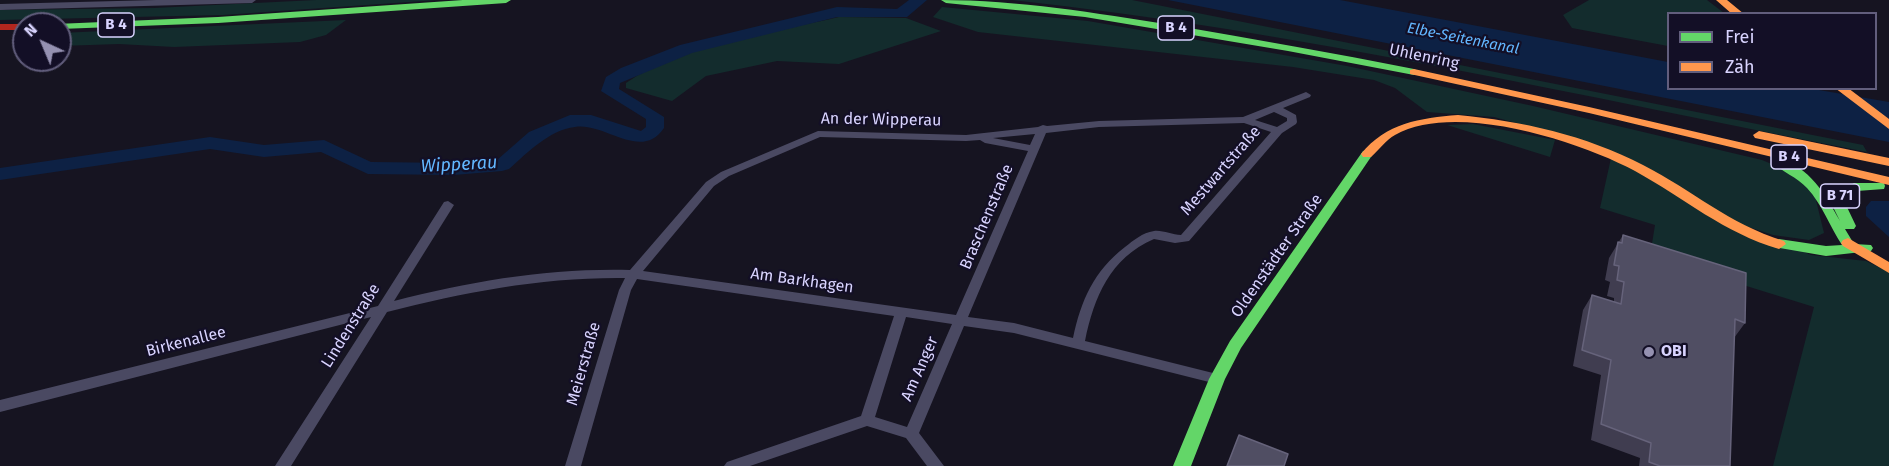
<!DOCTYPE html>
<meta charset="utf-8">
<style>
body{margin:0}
#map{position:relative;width:1889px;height:466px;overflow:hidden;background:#161421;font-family:"Fira Sans",sans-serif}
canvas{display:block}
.legend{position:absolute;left:1667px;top:12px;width:210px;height:78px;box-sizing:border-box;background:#130f26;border:2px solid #625e7d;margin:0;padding:8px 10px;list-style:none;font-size:18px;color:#d9d4ff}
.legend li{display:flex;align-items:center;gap:12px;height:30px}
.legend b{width:30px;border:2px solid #625e7d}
.north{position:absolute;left:12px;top:12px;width:60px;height:60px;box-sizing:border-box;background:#130f26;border:2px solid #625e7d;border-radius:50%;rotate:316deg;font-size:16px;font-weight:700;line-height:24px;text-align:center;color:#d9d4ff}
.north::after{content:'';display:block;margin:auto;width:21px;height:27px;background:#9591b1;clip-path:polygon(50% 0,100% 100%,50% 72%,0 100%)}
</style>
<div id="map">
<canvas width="1889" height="466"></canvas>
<ul class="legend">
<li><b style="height:8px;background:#63d668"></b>Frei</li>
<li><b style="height:8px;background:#ff974d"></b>Zäh</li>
</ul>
<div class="north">N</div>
</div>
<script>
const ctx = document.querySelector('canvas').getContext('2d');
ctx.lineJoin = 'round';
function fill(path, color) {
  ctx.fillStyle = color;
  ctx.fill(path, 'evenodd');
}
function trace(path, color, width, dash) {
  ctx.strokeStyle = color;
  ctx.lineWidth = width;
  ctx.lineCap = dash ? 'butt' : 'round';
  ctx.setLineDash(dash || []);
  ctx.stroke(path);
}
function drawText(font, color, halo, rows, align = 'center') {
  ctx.font = font + ' "Fira Sans",sans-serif';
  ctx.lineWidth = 4.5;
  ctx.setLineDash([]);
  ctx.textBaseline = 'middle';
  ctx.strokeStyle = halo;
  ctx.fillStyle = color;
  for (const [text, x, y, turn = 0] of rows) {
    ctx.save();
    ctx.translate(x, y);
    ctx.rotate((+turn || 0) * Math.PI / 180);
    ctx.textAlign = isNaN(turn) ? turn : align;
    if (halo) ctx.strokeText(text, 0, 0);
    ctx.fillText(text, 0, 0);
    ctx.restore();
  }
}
const green = new Path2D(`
 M316,0H438L223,15L0,20V10L154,8Z
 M1012,0H1132L1863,145L1867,152C1584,97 1299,31 1012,0Z
 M1589,0H1707L1724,13L1668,14V46L1572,28L1563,15Z
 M942,7L1088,21L1347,66L1533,106L1762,160L1793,173L1814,192L1824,233L1809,240L1773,235L1727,220L1658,173L1546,131L1494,117L1427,112L1395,88L1374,80L1293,67L978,32L933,17Z
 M839,17L906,18L941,31L839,64L777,61L706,76L672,101L626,88V83C684,43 771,33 839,17Z
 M346,20L326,35L300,42L174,47L119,44L60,46V33Z
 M1473,124L1555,140L1550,157L1447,125Z
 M1611,158L1628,165L1688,203L1811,255L1866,261L1889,272V466H1773L1814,307L1650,256L1655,225L1600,208Z`);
const water = new Path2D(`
 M1168,0H1340L1668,62V88L1813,89L1889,102V142Z
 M1871,201H1889V237L1866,216V207Z`);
const river = new Path2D(`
 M909,0H927L907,17H837L692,53L620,83L619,89L664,117V128C641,162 605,122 575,127C549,130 527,153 509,169L502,171L454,175L368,174L321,152L264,157L210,149L0,180V168L210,137L264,145L324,140L371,162L454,163L497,160L529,132L570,115H591L641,131L646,127V119L601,91L606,77L621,68L680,45L837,7L897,9Z`);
const street = new Path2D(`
 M156,0H256L252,3L0,10V4Z
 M1306,92L1311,95L1310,97L1283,108L1296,115L1297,122L1296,124L1282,133L1189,241L1175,243L1154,239C1110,258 1094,297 1085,341L1217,374L1222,375L1224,379L1222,383L1217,384L1014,333L964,326L919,433L944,466H927L906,438L867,426L750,466H724L727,462L861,416L894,316L637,279L631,290L581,466H565L619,290L625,278C543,277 465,292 387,312L291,466H275L371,317L0,412V400L378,306L444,202L448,201L454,205L394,301C472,281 549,268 630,270L706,182L721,172L818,131L966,135L1038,127L1043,125L1047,126L1099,121L1243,117ZM1274,112L1287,118V121L1277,127L1255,120ZM1244,123L1271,132L1181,235C1172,235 1163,230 1154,231C1142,233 1134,240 1125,247C1094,271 1081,300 1073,338L1014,323L968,317L1046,133L1099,127ZM1035,134L1030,145L993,138ZM820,137L966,141L980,140L985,143L1028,151L956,315L643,271L714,186L729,176ZM906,317L952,324L907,427L875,417Z`);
const fast = new Path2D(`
 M463,0H511L506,3L218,23L60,29V24H56L218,17Z
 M941,0C1019,0 1095,13 1172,25C1253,39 1333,53 1414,69L1420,72L1414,75L1288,51L1085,17L946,3Z
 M1367,150L1373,154L1241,348L1225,379L1191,466H1173L1209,379L1230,341L1363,151Z
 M1778,158C1810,167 1825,194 1840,221L1832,205L1835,193L1854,183H1884L1885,186L1884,189L1857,191L1846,198V205L1856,226L1854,229H1845L1854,244L1871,245L1873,248L1871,251L1826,256L1774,247L1772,244L1779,239L1826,246L1842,245C1830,227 1822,204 1807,188C1797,177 1782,172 1772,162Z`);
const slow = new Path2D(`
 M1716,0H1727L1744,14H1732Z
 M1414,69L1589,107L1889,177V185L1589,113L1410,74V70Z
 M1835,88H1848L1889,119V129Z
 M1458,115C1522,121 1585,135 1643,165C1694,191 1727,223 1784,241L1786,244L1779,249C1724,233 1684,198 1635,171C1579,141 1455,101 1395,135C1386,140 1379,150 1371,157H1363L1361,154C1386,123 1420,118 1458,115Z
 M1759,131L1889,158V166L1755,138L1753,135Z
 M1848,238L1889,262V273L1843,246L1841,243L1843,240Z`);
const jam = new Path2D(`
 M0,24H24V30H0Z`);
const wall = new Path2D(`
 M1623,235L1745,323L1734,338L1730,466H1639L1640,458L1591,440L1601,375L1573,366L1583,310L1592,295L1614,302V298L1607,296L1610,282L1605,280L1609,258Z`);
const building = new Path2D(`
 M1623,235L1746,273L1745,323L1735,319L1730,466H1660L1649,462L1651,443L1601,424L1611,360L1582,350L1592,295L1621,304L1624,282L1617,280L1619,266L1614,265L1618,242L1622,243Z
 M1239,435L1288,454L1284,466H1227Z`);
const markers = [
 [1649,352,6,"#9591b1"]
];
const shields = [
 [116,25,36],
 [1176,28,36],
 [1789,157,36],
 [1840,196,39]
];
const shieldNames = [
 ["B 4",116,25],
 ["B 4",1176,28],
 ["B 4",1789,157],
 ["B 71",1840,196]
];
const farWaternames = [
 ["Elbe-Seitenkanal",1463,39,11]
];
const streetNames = [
 ["Uhlenring",1424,57,12],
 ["An der Wipperau",881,120,1],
 ["Mestwartstraße",1221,171,-49],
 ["Braschenstraße",987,217,-67],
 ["Oldenstädter Straße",1277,256,-55],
 ["Am Barkhagen",802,281,8],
 ["Lindenstraße",351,326,-58],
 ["Birkenallee",186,342,-14],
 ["Meierstraße",584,364,-74],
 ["Am Anger",920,369,-66]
];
const poiNames = [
 ["OBI",1661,352]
];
const waterNames = [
 ["Wipperau",459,165,-3]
];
fill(green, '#132c2d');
fill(water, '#0d2144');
fill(river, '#0d2144');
fill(street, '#4a4962');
fill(fast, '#63d668');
fill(slow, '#ff974d');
fill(jam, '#b3261e');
fill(wall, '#403d50');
fill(building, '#504e63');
trace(building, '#66637b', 1.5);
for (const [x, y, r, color] of markers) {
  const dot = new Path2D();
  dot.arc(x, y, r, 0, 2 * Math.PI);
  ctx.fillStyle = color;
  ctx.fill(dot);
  trace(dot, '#130f26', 2);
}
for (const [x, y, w] of shields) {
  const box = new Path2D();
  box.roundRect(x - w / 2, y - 12, w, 24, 4.5);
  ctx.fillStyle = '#130f26';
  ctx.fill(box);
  trace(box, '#d9d4ff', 1.5);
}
drawText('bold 15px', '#d9d4ff', null, shieldNames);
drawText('italic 15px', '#62b6ff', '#130f26', farWaternames);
drawText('16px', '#d9d4ff', '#130f26', streetNames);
drawText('bold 16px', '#d9d4ff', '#130f26', poiNames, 'left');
drawText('italic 18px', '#62b6ff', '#130f26', waterNames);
</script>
